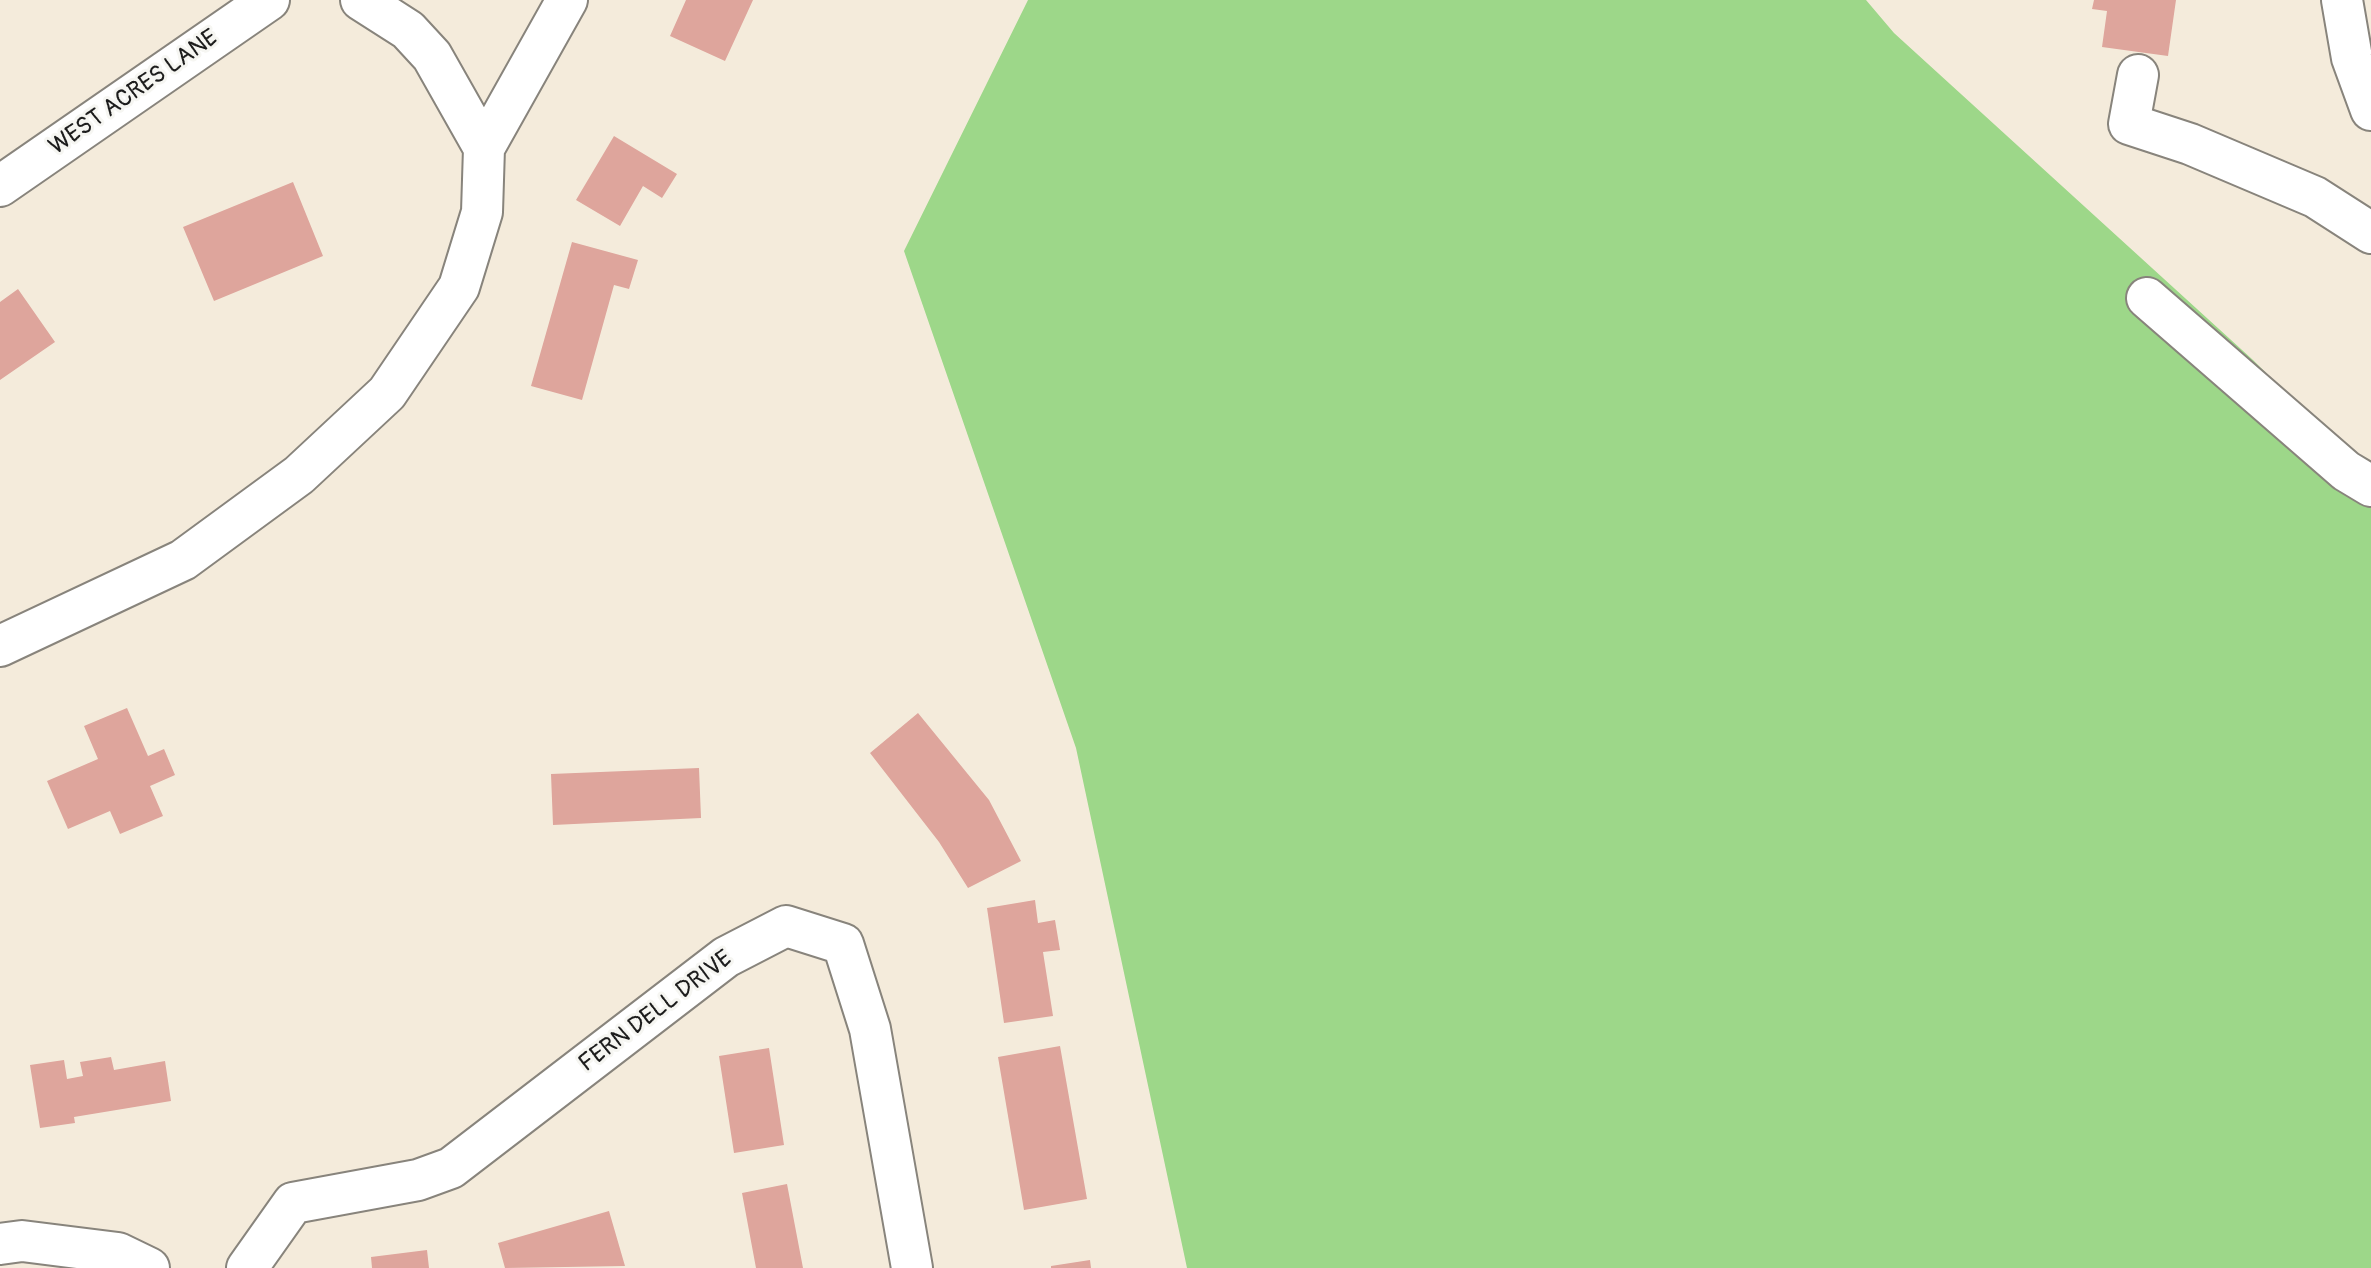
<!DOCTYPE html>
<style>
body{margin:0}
canvas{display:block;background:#f4ebdb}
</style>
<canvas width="2371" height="1268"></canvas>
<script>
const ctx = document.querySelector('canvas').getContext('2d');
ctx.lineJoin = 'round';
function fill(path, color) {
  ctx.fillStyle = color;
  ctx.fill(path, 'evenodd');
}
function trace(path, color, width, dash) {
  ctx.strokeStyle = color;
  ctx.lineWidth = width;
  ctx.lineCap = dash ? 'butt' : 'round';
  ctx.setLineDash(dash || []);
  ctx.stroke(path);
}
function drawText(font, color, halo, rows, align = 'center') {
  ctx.font = font + ' Pangolin,sans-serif';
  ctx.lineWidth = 6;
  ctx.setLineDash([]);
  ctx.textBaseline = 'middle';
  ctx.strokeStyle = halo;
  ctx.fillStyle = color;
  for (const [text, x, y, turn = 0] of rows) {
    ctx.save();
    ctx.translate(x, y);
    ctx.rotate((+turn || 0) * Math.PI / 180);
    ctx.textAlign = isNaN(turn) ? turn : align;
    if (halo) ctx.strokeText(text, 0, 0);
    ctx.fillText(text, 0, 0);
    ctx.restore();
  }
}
const green = new Path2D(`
 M1028,0H1866L1894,33L2253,360L2371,478V1268H1187L1076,748L904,251Z`);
const building = new Path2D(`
 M686,0H753L725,61L670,36Z
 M2094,0H2176L2168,56L2102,47L2107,11L2092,9Z
 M614,136L677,174L662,198L643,186L620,226L576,200Z
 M293,182L323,256L214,301L183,227Z
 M572,242L638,260L629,289L614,285L582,400L531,386Z
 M18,289L55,342L0,380V302Z
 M127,708L148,756L164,749L175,775L150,786L163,816L120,834L110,811L68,829L47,781L98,759L84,726Z
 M918,713L989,800L1021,861L968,888L939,842L870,753Z
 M699,768L701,818L553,825L551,774Z
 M1035,900L1038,923L1055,920L1060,950L1043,952L1053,1016L1004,1023L987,908Z
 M1060,1046L1087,1199L1024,1210L998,1057Z
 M769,1048L784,1145L734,1153L719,1056Z
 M111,1057L114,1070L165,1061L171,1101L74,1117L75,1123L40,1128L30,1065L64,1060L67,1079L83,1076L80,1062Z
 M787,1184L803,1268H756L742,1193Z
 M609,1211L625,1266L505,1268L498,1243Z
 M427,1250L429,1268H372L371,1257Z
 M1090,1260L1091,1268H1051V1266Z`);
const minor = new Path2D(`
 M2342,0L2352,58L2371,110
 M2138,75L2129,124L2190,144L2315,197L2371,233
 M484,148L567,0
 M0,186L269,0
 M2147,298L2346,471L2371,486
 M0,646L183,560L299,475L387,393L459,287L482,212L484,148L432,56L408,30L361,0
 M0,1244L22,1241L118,1253L149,1268
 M247,1268L293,1203L418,1180L451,1168L726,957L786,926L843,944L870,1029L912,1268`);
const streetNames = [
 ["WEST ACRES LANE",134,93,-35],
 ["FERN DELL DRIVE",656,1012,-37]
];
fill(green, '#9dd789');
fill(building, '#dea59c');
trace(minor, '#88847c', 44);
trace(minor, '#fff', 40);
drawText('24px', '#1c1c1c', '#f6f6f2', streetNames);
</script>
